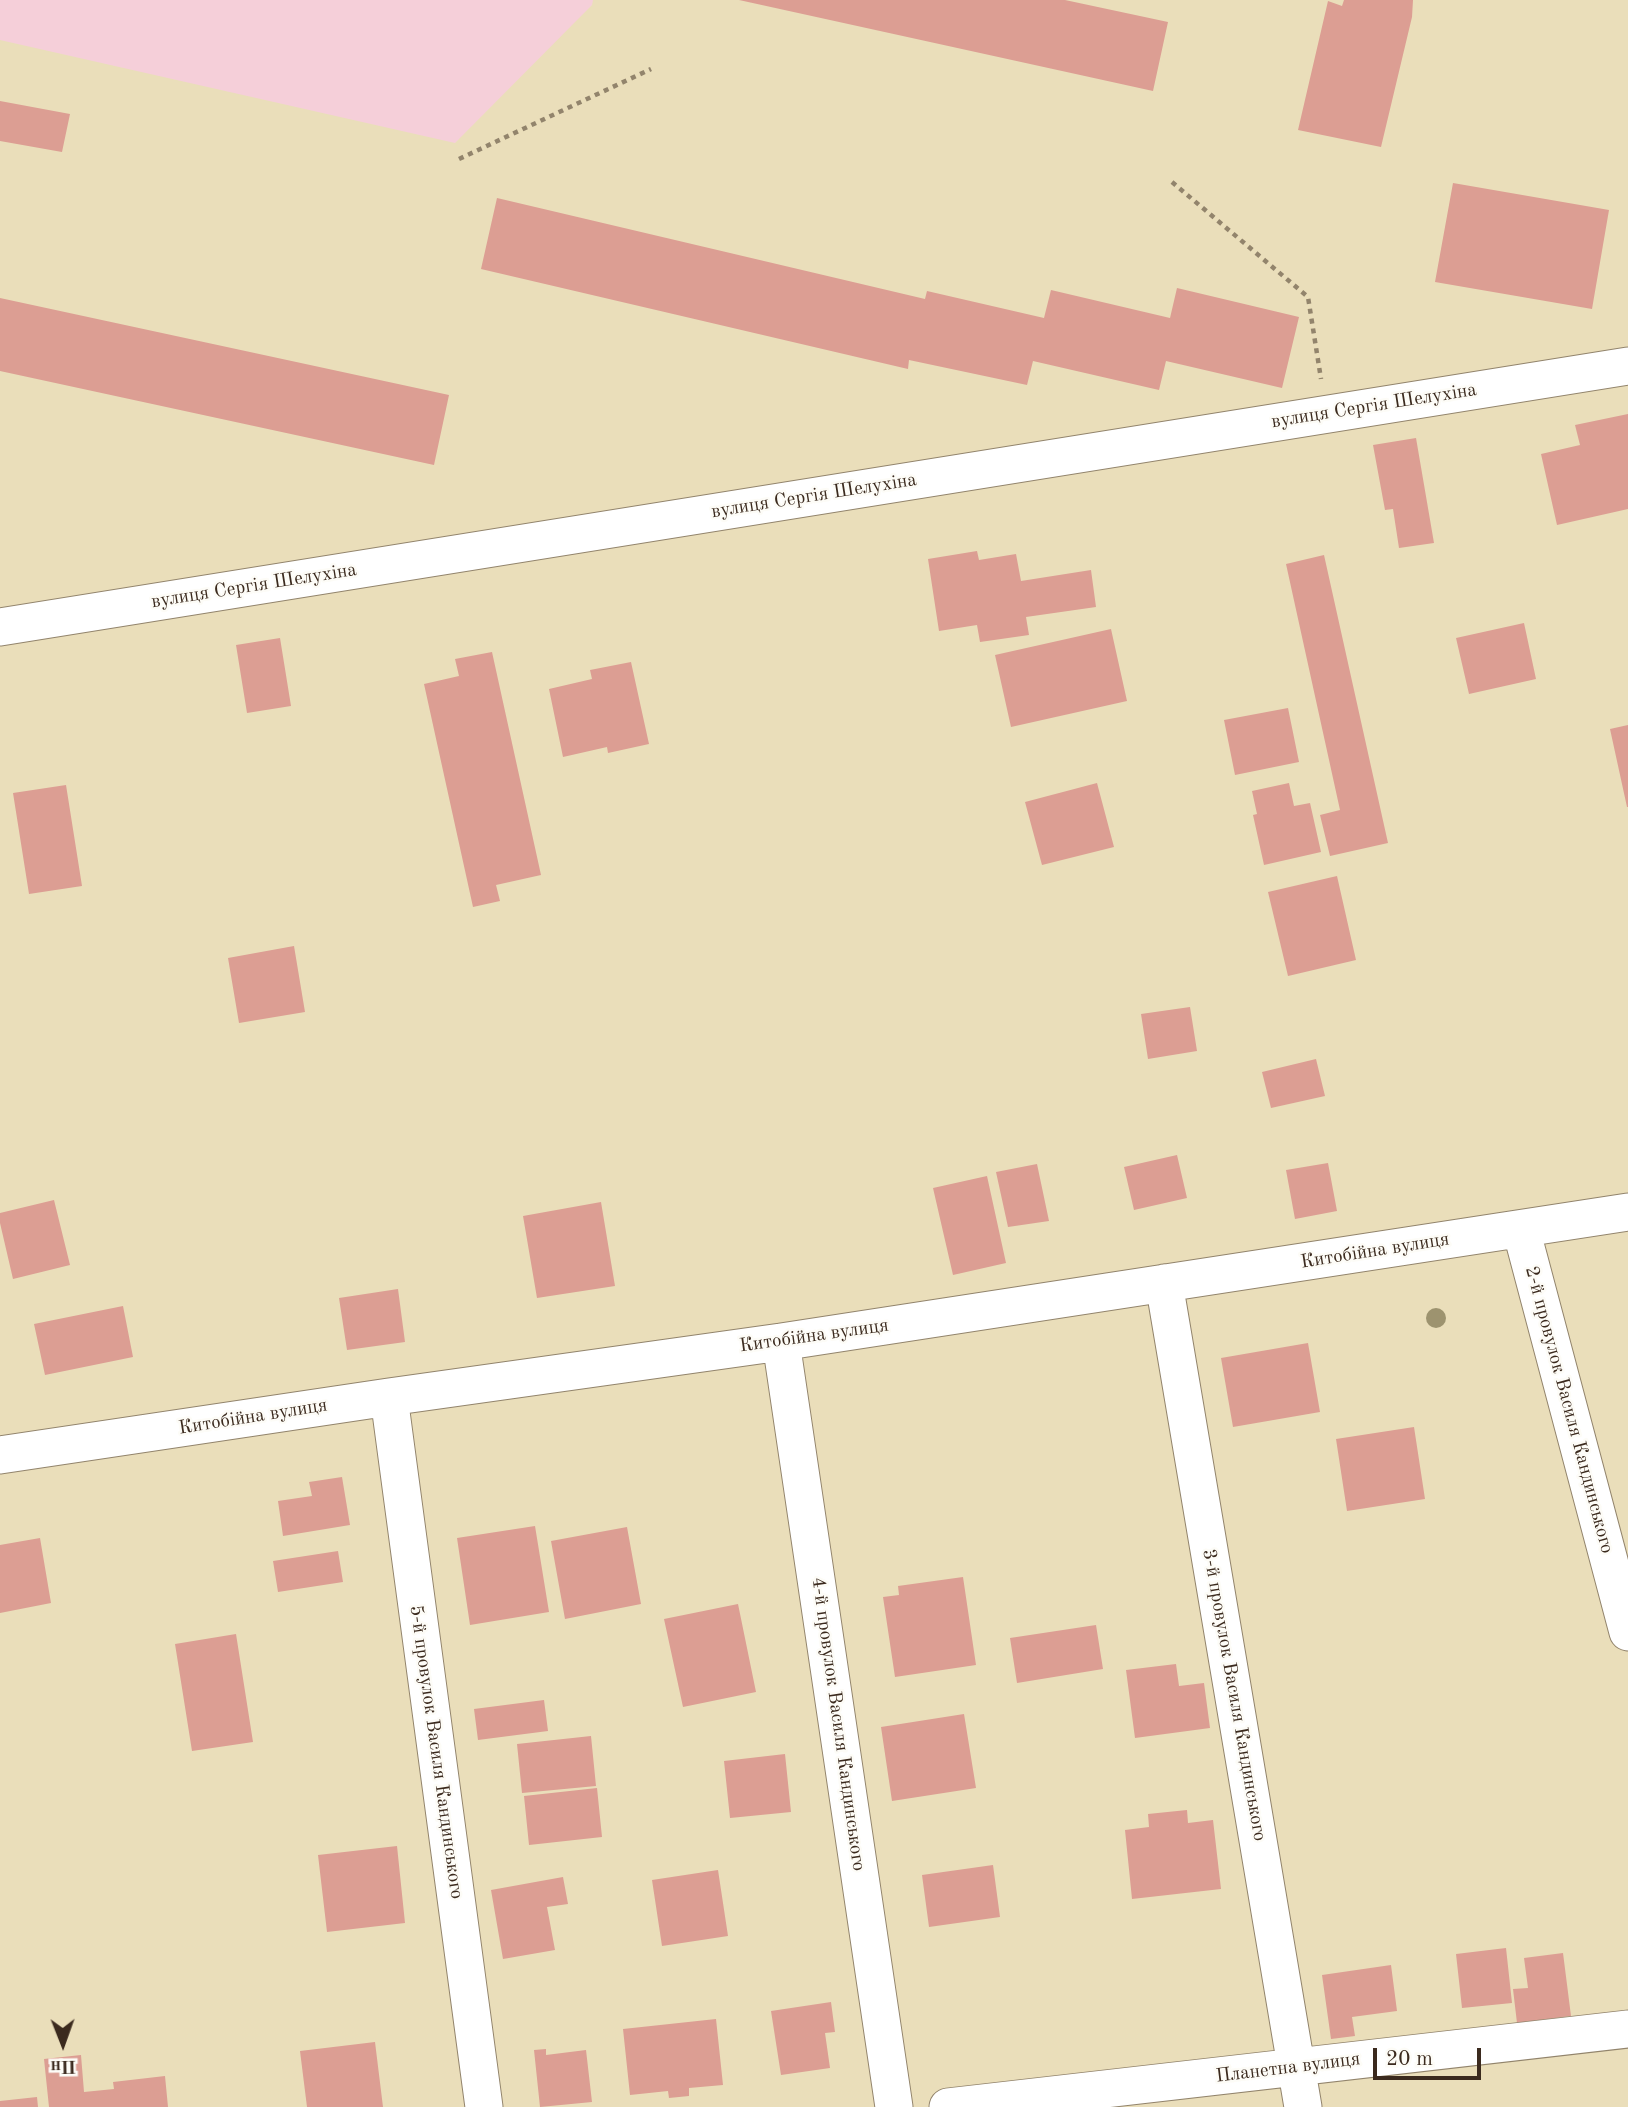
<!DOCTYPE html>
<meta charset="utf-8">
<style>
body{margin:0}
#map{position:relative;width:1628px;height:2107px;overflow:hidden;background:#eadeba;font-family:"Old Standard TT",serif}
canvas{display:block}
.north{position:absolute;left:28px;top:2009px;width:70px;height:70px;-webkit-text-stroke:5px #fdfcf7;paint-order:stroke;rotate:179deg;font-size:19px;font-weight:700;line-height:28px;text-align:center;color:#3b2a1e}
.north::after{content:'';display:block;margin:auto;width:24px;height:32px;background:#3b2a1e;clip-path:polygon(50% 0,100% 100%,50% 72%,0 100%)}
.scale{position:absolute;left:1373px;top:2048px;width:108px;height:32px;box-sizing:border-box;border:4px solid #3b2a1e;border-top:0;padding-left:9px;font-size:21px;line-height:24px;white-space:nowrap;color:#3b2a1e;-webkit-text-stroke:5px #fdfcf7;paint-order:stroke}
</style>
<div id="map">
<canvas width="1628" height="2107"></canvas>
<div class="north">Пн</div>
<div class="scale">20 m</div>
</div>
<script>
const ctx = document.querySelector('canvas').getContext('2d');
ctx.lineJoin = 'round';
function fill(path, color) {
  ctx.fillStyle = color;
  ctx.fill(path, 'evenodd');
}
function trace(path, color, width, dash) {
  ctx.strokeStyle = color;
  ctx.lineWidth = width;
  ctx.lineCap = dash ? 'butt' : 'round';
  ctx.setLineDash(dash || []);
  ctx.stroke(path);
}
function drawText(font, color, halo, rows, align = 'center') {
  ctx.font = font + ' "Old Standard TT",serif';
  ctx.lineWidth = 5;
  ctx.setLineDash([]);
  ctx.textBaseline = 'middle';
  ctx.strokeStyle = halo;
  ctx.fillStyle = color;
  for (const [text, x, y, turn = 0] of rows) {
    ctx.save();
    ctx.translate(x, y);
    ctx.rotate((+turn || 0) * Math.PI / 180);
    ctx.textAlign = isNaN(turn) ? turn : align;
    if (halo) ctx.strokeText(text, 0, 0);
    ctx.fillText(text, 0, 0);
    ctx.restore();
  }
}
const built = new Path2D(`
 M0,0H593L592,5L455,143L0,40Z`);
const building = new Path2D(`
 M739,0H1065L1168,22L1153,91Z
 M1344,0H1413L1412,17L1381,147L1298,130L1328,1L1342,6Z
 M0,101L70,114L62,152L0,141Z
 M1453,183L1609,210L1592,309L1435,282Z
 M497,198L925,299L927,291L1044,318L1051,290L1170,318L1177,288L1299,317L1282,388L1166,361L1159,390L1033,361L1027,385L909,360L908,369L481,269Z
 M0,298L449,395L434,465L0,371Z
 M1628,414V509L1557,525L1541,454L1580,445L1575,425Z
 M1416,438L1434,543L1399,548L1393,509L1385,510L1373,445Z
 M977,551L979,560L1016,554L1021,581L1091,570L1096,607L1026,617L1029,635L980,642L977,625L939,631L928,559Z
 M1324,555L1388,843L1330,856L1320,815L1340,810L1286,564Z
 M1524,623L1536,679L1469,694L1456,638Z
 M1111,629L1127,701L1011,727L995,655Z
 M280,638L291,706L247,713L236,645Z
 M492,652L541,875L496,885L500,901L473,907L424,684L459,676L455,659Z
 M631,662L649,744L608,753L607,747L563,757L549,689L592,679L590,670Z
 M1288,708L1299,762L1235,775L1224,720Z
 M1628,725V807H1627L1610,729Z
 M1097,783L1114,847L1042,865L1025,802Z
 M1289,783L1294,806L1310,803L1321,852L1264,865L1253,815L1257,814L1252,791Z
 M66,785L82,886L29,894L13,793Z
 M1337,876L1356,960L1288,976L1268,892Z
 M294,946L305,1012L239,1023L228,958Z
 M1190,1007L1197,1051L1148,1059L1141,1014Z
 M1316,1059L1325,1096L1271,1108L1262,1072Z
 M1177,1155L1187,1198L1134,1210L1124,1167Z
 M1328,1163L1337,1211L1295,1219L1286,1170Z
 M1037,1164L1049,1221L1008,1227L996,1172Z
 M987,1176L1006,1263L953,1275L933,1188Z
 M54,1200L70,1265L13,1279L0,1223V1213Z
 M601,1202L615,1286L537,1298L523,1216Z
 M398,1289L405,1342L347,1350L339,1298Z
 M123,1306L133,1357L45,1375L34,1324Z
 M1308,1343L1320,1412L1233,1427L1221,1358Z
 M1414,1427L1425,1499L1347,1511L1336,1439Z
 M342,1477L350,1525L283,1536L278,1501L312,1496L309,1482Z
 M535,1526L549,1612L470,1625L457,1538Z
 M627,1527L641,1604L565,1619L551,1541Z
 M40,1538L51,1603L0,1613V1545Z
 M338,1551L343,1582L278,1592L273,1561Z
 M963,1577L976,1665L895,1677L883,1597L899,1595L898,1586Z
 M738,1604L756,1692L683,1707L664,1619Z
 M1096,1625L1103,1669L1017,1683L1010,1638Z
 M236,1634L253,1742L192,1751L175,1644Z
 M1176,1664L1179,1686L1204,1683L1210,1728L1135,1738L1126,1670Z
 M544,1700L548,1731L478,1740L474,1709Z
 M964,1714L976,1788L892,1801L881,1727Z
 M591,1736L596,1786L522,1793L517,1744Z
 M785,1754L791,1812L730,1818L724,1761Z
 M597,1788L602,1837L529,1845L524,1796Z
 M1187,1810L1188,1823L1213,1820L1221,1889L1132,1899L1125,1830L1149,1827L1148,1814Z
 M397,1846L405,1923L327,1932L318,1855Z
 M993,1865L1000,1917L929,1927L922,1875Z
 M718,1870L728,1936L662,1946L652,1880Z
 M563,1877L568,1904L547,1907L555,1950L503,1959L491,1890Z
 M1506,1948L1512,2003L1462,2008L1456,1954Z
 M1563,1953L1571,2016L1517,2023L1513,1989L1528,1988L1524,1958Z
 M1391,1965L1397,2011L1352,2017L1355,2036L1331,2039L1322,1975Z
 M831,2002L835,2032L825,2033L830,2068L781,2075L771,2011Z
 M716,2019L723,2085L689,2088V2096L669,2098L668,2091L630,2095L623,2029Z
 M375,2042L383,2107H307L300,2051Z
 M546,2049V2055L586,2050L592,2102L540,2107L534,2050Z
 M81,2055L84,2092L114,2089L113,2082L165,2076L168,2107H49L44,2059Z
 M37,2097L38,2107H0V2101Z`);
const path = new Path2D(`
 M459,159L651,69
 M1172,182L1308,297L1321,379`);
const minor = new Path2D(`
 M0,627L1628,366
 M1521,1229L1628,1632
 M1164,1283L1303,2107
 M781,1342L894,2107
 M389,1397L484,2107
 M0,1455L389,1397L781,1342L1628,1212
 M948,2107L1628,2029`);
const trees = [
 [1436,1318]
];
const streetNames = [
 ["вулиця Сергія Шелухіна",1374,406,-9],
 ["вулиця Сергія Шелухіна",814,496,-9],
 ["вулиця Сергія Шелухіна",254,586,-9],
 ["Китобійна вулиця",1375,1251,-9],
 ["Китобійна вулиця",814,1336,-8],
 ["2-й провулок Василя Кандинського",1569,1410,75],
 ["Китобійна вулиця",253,1417,-9],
 ["3-й провулок Василя Кандинського",1234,1695,80],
 ["4-й провулок Василя Кандинського",838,1724,82],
 ["5-й провулок Василя Кандинського",436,1752,82],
 ["Планетна вулиця",1288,2068,-7]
];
fill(built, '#f5cfd9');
fill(building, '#dc9e93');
trace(minor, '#92846c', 39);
trace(path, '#92846c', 4.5, [5, 5]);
trace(minor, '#fff', 37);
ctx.fillStyle = '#9d936f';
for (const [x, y] of trees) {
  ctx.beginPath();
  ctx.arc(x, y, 10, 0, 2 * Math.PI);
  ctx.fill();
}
drawText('19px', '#3b2a1e', '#fdfcf7', streetNames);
</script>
